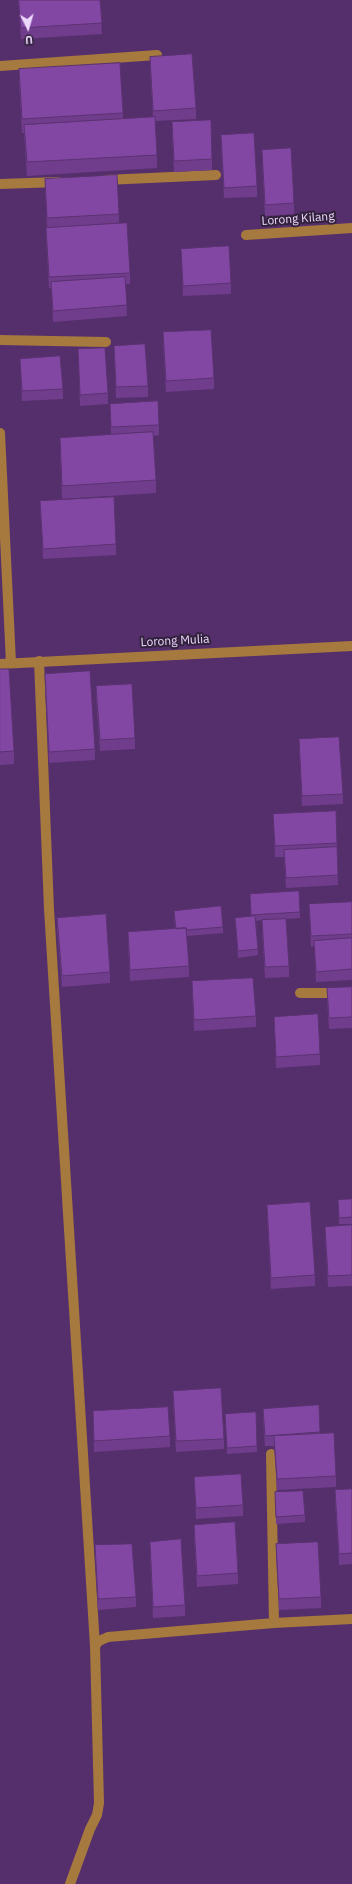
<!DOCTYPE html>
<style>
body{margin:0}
#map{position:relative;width:352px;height:1884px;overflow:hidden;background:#552f6b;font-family:"IBM Plex Sans",sans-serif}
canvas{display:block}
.north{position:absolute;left:8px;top:8px;width:40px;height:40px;-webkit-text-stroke:3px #32213c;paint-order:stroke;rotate:175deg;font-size:11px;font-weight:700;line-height:16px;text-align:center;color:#edd8fc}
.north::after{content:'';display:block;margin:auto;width:14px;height:18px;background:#edd8fc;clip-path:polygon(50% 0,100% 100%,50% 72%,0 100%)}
</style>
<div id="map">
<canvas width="352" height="1884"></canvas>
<div class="north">U</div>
</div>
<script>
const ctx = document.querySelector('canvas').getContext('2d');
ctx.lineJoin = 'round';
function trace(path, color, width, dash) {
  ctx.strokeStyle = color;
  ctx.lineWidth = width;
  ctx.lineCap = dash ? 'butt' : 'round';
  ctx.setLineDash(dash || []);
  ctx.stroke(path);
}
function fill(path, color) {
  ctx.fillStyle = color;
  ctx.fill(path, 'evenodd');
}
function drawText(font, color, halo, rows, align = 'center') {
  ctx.font = font + ' "IBM Plex Sans",sans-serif';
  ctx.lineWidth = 4;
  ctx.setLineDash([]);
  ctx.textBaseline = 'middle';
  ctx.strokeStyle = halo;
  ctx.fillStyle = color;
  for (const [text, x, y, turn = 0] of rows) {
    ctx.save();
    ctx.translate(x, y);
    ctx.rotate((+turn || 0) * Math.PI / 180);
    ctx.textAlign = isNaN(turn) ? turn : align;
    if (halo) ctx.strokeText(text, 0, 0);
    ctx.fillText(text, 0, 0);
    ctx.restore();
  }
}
const minor = new Path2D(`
 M0,66L157,55
 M105,180L216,175
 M0,184L59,182
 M246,235L352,228
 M0,340L106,342
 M0,433L11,663
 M39,661L49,909L95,1646L99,1803L97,1815L90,1829L70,1884
 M0,664L352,646
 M300,993H352
 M271,1454L274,1623
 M95,1646L99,1641L108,1637L274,1623L352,1619`);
const wall = new Path2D(`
 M18,0H100L102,34L21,39Z
 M150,57L196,108V119L155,121L157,155V168L27,176L24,133H22L19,82V69L123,113V119L153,117L150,68Z
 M172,122L212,159V170L174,172L172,133Z
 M221,135L257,186V197L224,198L221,146Z
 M262,150L294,203V214L265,216L262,161Z
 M45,179L119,214V223L130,273V284H126L127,316L53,322L51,288H49L46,238V228H47L45,190Z
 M181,249L231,283V294L183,296Z
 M163,332L214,378V389L166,392L163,343Z
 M114,346L148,386V397L116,398Z
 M78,349L108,393V404L80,406Z
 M20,359L63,389V399L22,401Z
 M110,404L159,425V435L153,436L156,480V493L62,499L60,451V438L111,435Z
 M40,501L116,544V555L43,559Z
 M0,669L14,751V764L0,765Z
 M45,674L95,749V760L49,763L45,684Z
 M96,686L135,738V749L100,751L96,697Z
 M299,739L343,794V804L302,806L299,750Z
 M273,814L337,843L338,885L286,888L284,857H275Z
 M250,894L300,912V918L286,919L289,966V977L265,978L262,931V920L256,921L258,955L238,958L235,918L251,917Z
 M352,902V980L316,982L314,946L311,947L309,904Z
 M174,911L223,927V933L187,936L189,966V977L130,981L128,943V932L175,929Z
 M57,918L110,972V983L62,987L57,928Z
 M192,981L256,1016V1027L194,1031L192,992Z
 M352,987V1028L329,1029L327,999V988Z
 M274,1017L320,1054V1065L276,1068Z
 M352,1199V1224H339L338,1200Z
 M267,1205L315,1275V1286L271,1289L267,1215Z
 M352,1225V1286L328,1287L325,1237V1227Z
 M173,1391L224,1439V1449L176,1452L173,1402Z
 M319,1405L320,1434L336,1476V1487L277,1490L274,1446H265L263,1420V1409Z
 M93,1411L170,1436V1447L94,1452Z
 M225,1414L257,1446V1452L227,1454Z
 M194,1477L243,1505V1516L196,1519Z
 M352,1489V1564L339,1565L335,1501V1490Z
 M275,1499L305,1515V1522L276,1524Z
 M194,1525L238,1573V1584L197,1587L194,1535Z
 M150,1542L185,1605V1616L153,1618L150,1553Z
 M276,1544L321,1597V1608L279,1610L276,1555Z
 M95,1545L136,1597V1607L98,1610L95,1556Z`);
const building = new Path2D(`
 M19,0H100L102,23L21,28Z
 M192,54L196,108L153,111L150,57Z
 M120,63L123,113L22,119L19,69Z
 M155,117L157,155L27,162L24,125Z
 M211,120L212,159L174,161L172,122Z
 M254,133L257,186L224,188L221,135Z
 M291,148L294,203L265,205L262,150Z
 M117,175L119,214L47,218L45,179Z
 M127,223L130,273L49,277L46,228Z
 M229,246L231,283L183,286L181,249Z
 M125,277L127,305L53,311L51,282Z
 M211,330L214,378L166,381L163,332Z
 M145,344L148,386L116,387L114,346Z
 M105,348L108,393L80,395L78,349Z
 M60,356L63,389L22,391L20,359Z
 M158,401L159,425L111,427L110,404Z
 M153,432L156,480L62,486L60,438Z
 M114,497L116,544L43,549L40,501Z
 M0,669H9L14,751L0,752Z
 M90,671L95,749L49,752L45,674Z
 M132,684L135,738L100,740L96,686Z
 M339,737L343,794L302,796L299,739Z
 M336,811L337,843L275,846L273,814Z
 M337,847L338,875L286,878L284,850Z
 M299,891L300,912L251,915L250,894Z
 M352,902V934L311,936L309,904Z
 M221,906L223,927L186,930V928L176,929L174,911Z
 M106,914L110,972L62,976L57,918Z
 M255,916L258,949L238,951L235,918Z
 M286,919L289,966L265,967L262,920Z
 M186,928L189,966L130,970L128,932Z
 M352,938V969L316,972L314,941Z
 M253,978L256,1016L194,1020L192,981Z
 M352,987V1017L329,1018L327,988Z
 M318,1014L320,1054L276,1057L274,1017Z
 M352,1199V1217L339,1218L338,1200Z
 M310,1202L315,1275L271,1278L267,1205Z
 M352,1225V1275L328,1276L325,1227Z
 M221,1388L224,1439L176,1441L173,1391Z
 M319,1405L320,1432L265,1436L263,1409Z
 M168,1407L170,1436L94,1441L93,1411Z
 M256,1412L257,1446L227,1448L225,1414Z
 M334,1433L336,1476L277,1479L274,1436Z
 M241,1474L243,1505L196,1508L194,1477Z
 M352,1489V1553L339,1554L335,1490Z
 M303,1491L305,1515L276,1517L275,1492Z
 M235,1522L238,1573L197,1576L194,1525Z
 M181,1539L185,1605L153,1607L150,1542Z
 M318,1542L321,1597L279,1599L276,1544Z
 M132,1544L136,1597L98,1599L95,1545Z`);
const streetNames = [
 ["Lorong Kilang",298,219,-4],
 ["Lorong Mulia",175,641,-3]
];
trace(minor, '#a6793e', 10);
fill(wall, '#703d8c');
fill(building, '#8247a3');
trace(building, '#5b3272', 1);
drawText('12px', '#edd8fc', '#32213c', streetNames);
</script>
